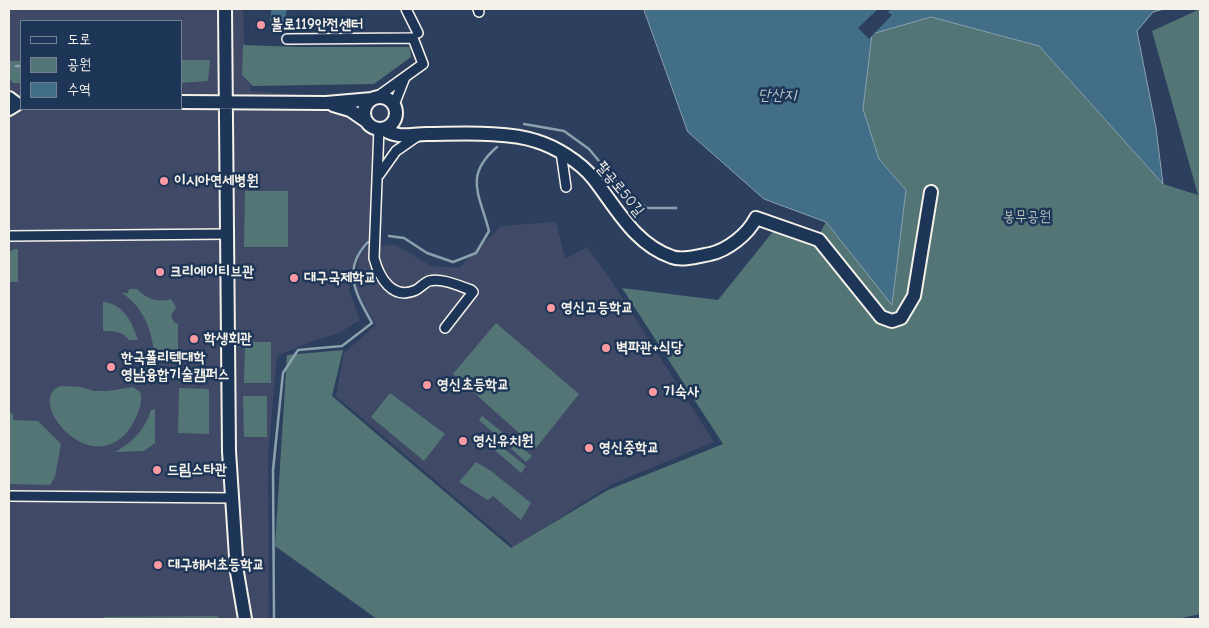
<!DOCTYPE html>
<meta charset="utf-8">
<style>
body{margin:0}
#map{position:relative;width:1209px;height:628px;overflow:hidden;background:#2d3f5e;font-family:"Comic Neue","Poor Story",sans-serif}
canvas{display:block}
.frame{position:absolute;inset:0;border:10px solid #f4f1e8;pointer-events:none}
.legend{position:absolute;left:20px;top:20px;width:162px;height:90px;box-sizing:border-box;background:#1d3557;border:1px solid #738091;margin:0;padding:6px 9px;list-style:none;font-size:15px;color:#f4f1e8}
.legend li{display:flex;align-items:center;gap:10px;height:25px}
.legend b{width:25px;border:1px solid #738091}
</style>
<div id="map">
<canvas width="1209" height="628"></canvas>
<div class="frame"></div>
<ul class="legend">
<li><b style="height:6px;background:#1d3557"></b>도로</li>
<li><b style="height:14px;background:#537576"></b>공원</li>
<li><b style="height:14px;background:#426e88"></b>수역</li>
</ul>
</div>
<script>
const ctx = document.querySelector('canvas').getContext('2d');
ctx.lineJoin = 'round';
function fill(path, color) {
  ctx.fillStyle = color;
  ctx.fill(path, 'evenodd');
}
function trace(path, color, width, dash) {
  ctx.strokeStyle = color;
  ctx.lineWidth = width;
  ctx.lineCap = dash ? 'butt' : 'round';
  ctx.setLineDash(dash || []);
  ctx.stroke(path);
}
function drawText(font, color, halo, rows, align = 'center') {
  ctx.font = font + ' "Comic Neue","Poor Story",sans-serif';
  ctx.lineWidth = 5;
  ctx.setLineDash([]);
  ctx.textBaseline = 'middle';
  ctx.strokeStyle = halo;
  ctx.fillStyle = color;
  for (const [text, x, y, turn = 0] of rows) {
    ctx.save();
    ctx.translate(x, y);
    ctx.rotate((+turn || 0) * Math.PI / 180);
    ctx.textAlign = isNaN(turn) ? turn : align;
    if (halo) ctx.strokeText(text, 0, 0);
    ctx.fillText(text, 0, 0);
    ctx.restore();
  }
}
const built = new Path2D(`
 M9,9H243L244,42L247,52L251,91L344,98L373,136L371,234L368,242L358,251L349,290L360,320L339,333L312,341L277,356L268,456L269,619H9ZM21,21H181V109H21Z
 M556,222L565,259L587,247L614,285L714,442L612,484L514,547L336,396L344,353L376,325L356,291L359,255L368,246L396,245L431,266L459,268L501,226Z`);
const green = new Path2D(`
 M1200,9V614L1177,619H377L275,546L287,355L343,350L332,396L511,548L608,490L723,444L622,288L718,300L775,229L815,242L826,222L892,304L906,190L879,159L863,109L871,34L931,17L1039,46L1163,184L1198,195L1152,31Z
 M243,45L300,47H410L411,57L374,84L253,86L242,75Z
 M181,60H210L208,81L181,83Z
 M9,61H21V83H13L9,78Z
 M245,191H288V247H244Z
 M14,249H18V282H9V253Z
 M129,289H137C147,299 158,303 171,299L176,307L171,316L174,322L178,324V361L168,360L155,362C153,334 146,309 122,293H128Z
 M103,302C124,304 132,322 138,340H129C122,331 115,331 103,331Z
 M496,323L579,394L536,448L453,374Z
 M245,342H271V383H244Z
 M9,374V413L13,414V420L38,421L61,444L55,477L50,485L9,484Z
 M61,386L81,387L94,391H108L133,387L140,392C144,402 137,416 132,425C94,486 22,399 61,386Z
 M179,388L209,389V434L178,433Z
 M390,393L445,434L424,461L371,417Z
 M243,396H267V437H244Z
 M155,409V443L144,451L115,452C134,441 144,431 151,410Z
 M482,416L532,456L526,462L479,420Z
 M494,441L526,466L521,473L490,446Z
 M476,462L491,471L531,503L521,520L493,496L488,500L459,482Z
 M218,616V619H104V617Z`);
const water = new Path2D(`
 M644,9H1164L1153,12L1137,31L1156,128L1163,184L1039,46L931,17L872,34L863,109L879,159L906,190L892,305L826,222L764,199L688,132Z`);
const pier = new Path2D(`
 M878,9H891L888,12L892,15L869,39L858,28Z`);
const stream = new Path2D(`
 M16,66H21
 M524,124L564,131L589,149L625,192L647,208H676
 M389,236L404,238L427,253L453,262L476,253L489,231C480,195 463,176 497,147
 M274,619L273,470L283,373L298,350L342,346L372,323C356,294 341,270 368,242`);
const river = new Path2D(`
 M277,27L279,9`);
const street = new Path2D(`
 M406,9L418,33
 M478,9L479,12
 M287,39L413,38L423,64L377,97
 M394,105L405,77
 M379,128L374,258C379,277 392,301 416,290C420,288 424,283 429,281C443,278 459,286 471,290L473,292L445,328
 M561,152L566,187
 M379,175L396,151L419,135
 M9,236L227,234
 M9,496L232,498`);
const secondary = new Path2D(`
 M225,9L229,451L237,572L245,619
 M364 113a16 16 0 1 1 32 0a16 16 0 1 1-32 0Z
 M9,98L17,104L9,109
 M181,102L326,103L372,99
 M333,105L350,110L366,121
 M383,129C398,139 410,134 427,134C457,134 508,131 536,141C556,147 580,162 593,178C616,207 634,244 672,257C682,261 699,256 710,254C728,250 748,234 756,218L819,240L881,317L892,321L901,318L914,296L931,192`);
const markers = [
 [261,25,5,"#ff9aa2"],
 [164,181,5,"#ff9aa2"],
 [160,272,5,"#ff9aa2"],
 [294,278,5,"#ff9aa2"],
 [551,308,5,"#ff9aa2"],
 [194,339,5,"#ff9aa2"],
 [606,348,5,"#ff9aa2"],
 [111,367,5,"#ff9aa2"],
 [427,385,5,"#ff9aa2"],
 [653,392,5,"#ff9aa2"],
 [463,441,5,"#ff9aa2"],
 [589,448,5,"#ff9aa2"],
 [157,470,5,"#ff9aa2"],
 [158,565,5,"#ff9aa2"]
];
const poiNames = [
 ["불로119안전센터",271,25],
 ["이시아연세병원",174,181],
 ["크리에이티브관",170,272],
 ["대구국제학교",304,278],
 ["영신고등학교",561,308],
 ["학생회관",204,339],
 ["벽파관+식당",616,348],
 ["한국폴리텍대학",121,358],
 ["영남융합기술캠퍼스",121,375],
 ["영신초등학교",437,385],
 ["기숙사",663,392],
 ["영신유치원",473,441],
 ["영신중학교",599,448],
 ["드림스타관",167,470],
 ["대구해서초등학교",168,565]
];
const streetNames = [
 ["팔공로50길",620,189,50]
];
const parkNames = [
 ["봉무공원",1027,217]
];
const waterNames = [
 ["단산지",777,95]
];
fill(built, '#404a67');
fill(green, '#537576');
fill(water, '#426e88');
trace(water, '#89a2ae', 1);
fill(pier, '#2d3f5e');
trace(stream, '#89a2ae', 2.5);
trace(river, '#426e88', 15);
trace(street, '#f4f1e8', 12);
trace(secondary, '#f4f1e8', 16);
trace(street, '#1d3557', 9);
trace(secondary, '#1d3557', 12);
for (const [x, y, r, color] of markers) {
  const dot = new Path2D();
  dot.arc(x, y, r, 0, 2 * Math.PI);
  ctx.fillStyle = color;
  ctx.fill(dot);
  trace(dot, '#1d3557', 2);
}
drawText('bold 15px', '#f4f1e8', '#1d3557', poiNames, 'left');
drawText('15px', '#f4f1e8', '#1d3557', streetNames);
drawText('15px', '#b4bfba', '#1d3557', parkNames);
drawText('italic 16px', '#b6c3c6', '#1d3557', waterNames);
</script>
